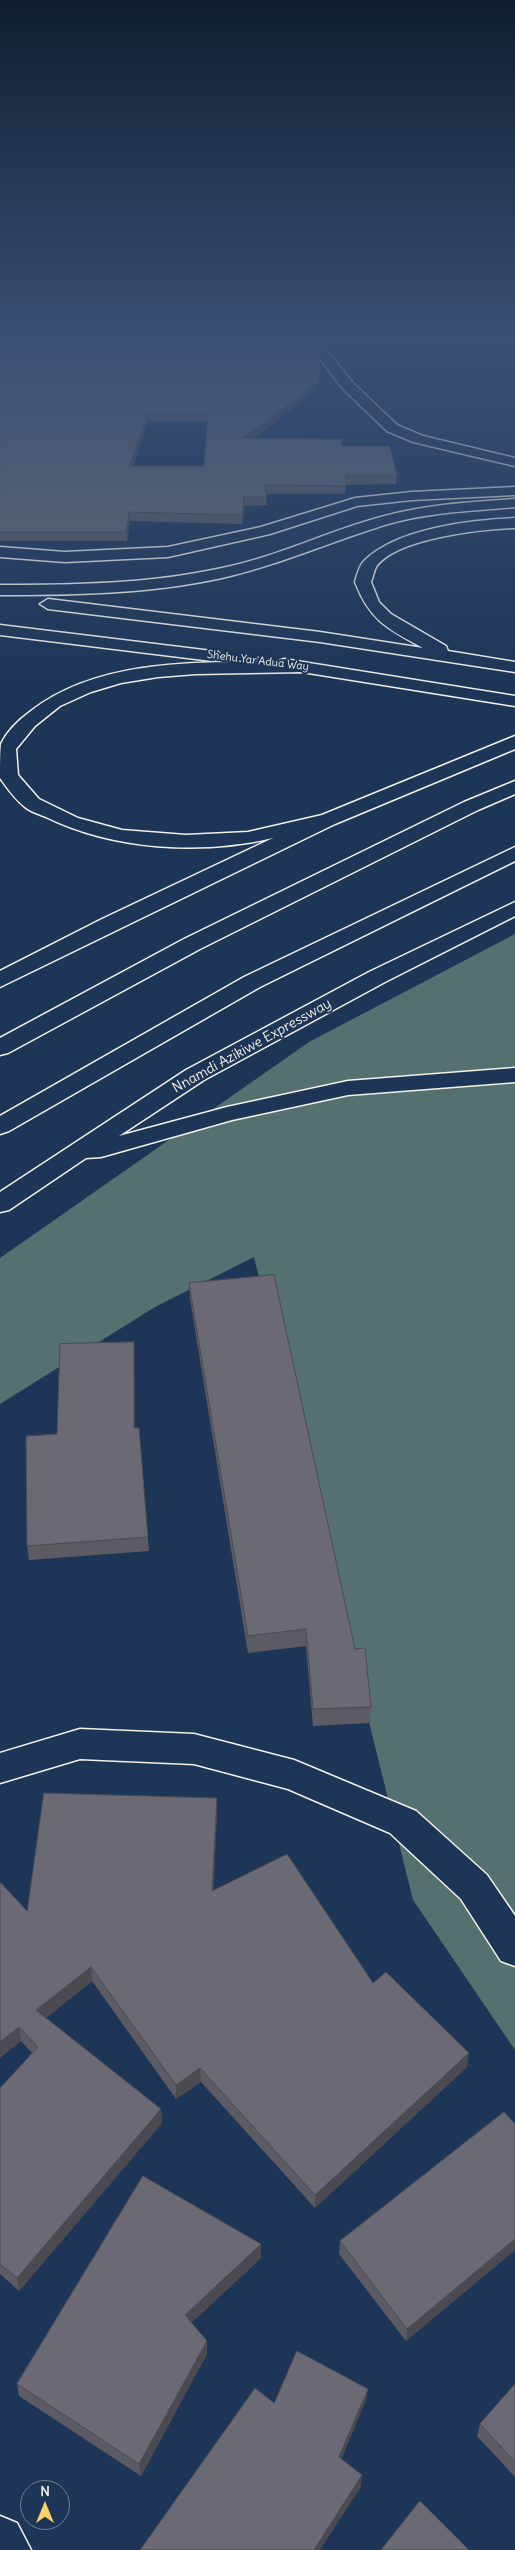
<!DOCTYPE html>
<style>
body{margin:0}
#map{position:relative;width:515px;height:2550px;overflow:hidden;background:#1d3557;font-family:Delius,sans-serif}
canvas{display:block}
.north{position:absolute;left:20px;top:2480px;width:50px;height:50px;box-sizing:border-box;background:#1d3557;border:1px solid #738091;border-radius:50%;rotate:0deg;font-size:14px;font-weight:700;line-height:20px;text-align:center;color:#f4f1e8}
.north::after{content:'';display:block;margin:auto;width:18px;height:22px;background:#ffd166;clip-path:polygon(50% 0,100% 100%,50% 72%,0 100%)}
</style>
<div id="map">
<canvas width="515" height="2550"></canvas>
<div class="north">N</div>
</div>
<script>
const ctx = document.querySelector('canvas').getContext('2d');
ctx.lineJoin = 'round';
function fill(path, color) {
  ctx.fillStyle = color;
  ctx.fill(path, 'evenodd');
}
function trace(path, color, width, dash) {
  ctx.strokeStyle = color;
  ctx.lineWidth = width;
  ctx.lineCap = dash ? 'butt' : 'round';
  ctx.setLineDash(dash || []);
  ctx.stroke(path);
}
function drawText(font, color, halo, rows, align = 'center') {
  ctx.font = font + ' Delius,sans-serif';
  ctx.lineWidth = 4;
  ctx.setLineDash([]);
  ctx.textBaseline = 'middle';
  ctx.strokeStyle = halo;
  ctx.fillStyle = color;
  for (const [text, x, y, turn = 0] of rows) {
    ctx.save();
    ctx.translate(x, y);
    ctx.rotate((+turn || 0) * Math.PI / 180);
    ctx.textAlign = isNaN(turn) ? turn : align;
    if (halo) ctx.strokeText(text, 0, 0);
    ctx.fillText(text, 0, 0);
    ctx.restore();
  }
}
const green = new Path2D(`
 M515,934V2050L413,1900L254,1257L155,1307L0,1404V1258L309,1042Z`);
const street = new Path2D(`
 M313,345L329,354L354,384L397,425L423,436L515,458V466L413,442L387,431L344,390L321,360L310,353L275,354L269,350L275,346Z
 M515,487V495L412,500L357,506L270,534L168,557L65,562L0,557V547L65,552L168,547L261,527L355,498L412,492Z
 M80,1729L194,1734L294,1760L416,1811L487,1875L515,1916V1966L501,1961L461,1899L390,1833L288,1789L194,1764L80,1759L0,1783V1753Z
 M0,2516L17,2523L31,2550H0Z`);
const highway = new Path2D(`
 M515,499V507C473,511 429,512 388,524C332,541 279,565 222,578C149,594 74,595 0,595V585C74,585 149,584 222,568C276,557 324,533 377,518C422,505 468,502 515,499Z
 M515,518V528C482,529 396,538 376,567C374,571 373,577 371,582L379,602L391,614L446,646L448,651L515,662V672L320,642L48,609L40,604L48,599L320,632L423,648C388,629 370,621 355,582C357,575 359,566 364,561C397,528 471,520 515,518Z
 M0,625L212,651L218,652L221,656L218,660L212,661L0,635Z
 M284,659L515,696V706L302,672L196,674L158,677L121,683L91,692L60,706L35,726L16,749L18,775L39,799L78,818L122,830L186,835L248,832L322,815L515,736V749L335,824L0,987V971L102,919L273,838C200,855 113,850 46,817C39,814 31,812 25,807C16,800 7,788 0,778C0,769 0,753 1,744C7,731 20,719 31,711C98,659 196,662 277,662Z
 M515,781V794L478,810L200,949L8,1053L0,1055V1038L184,939L464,802Z
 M515,847V861L260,987L9,1131L0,1134V1116L244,977Z
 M515,902V916L385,982L204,1080L119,1136L227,1107L348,1081L515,1068V1082L348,1095L232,1120L101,1157L86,1158L9,1210L0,1212V1192L186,1070L369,972Z`);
const wall = new Path2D(`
 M0,337H43L4,348L9,351L318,390L254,438L342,446L397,476L396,484L346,485L345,494H266L267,505L245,506L242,524L130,521L127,541H0ZM148,421H207L204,466H133Z
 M128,337H320V346H187Z
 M189,1283L355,1649L371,1707L370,1723L313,1726L306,1646L248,1653L190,1299Z
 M134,1356L135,1428H139L149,1551L29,1560L27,1546L57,1434Z
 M217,1812L213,1891L373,1983L467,2067L315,2208L201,2082L176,2099L92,1981L46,2018L161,2109L162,2123L19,2291L0,2274V2088L32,2053L21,2041L0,2058V1882L27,1911Z
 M515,2124V2250L406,2341L339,2254L340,2241Z
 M261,2244V2258L191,2323L207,2341V2354L141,2476L19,2396L17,2384Z
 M515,2384V2477L477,2436L480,2424Z`);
const shadedWall = new Path2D(`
 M17,337H43L4,348L1,346L4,341Z
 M320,354L318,390L243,446V438Z
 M148,413V421L130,475V466Z
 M244,497L245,506L242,524V515Z
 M129,512L130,521L127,541L126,532Z
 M134,1342V1356L135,1442L134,1428Z
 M217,1798V1812L213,1905L212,1891Z
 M91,1967L92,1981L38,2024L36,2010Z
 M19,2027L21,2041L0,2058V2042Z
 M469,2053L467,2067L315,2208V2195Z
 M200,2068L201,2082L176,2099V2085Z
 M161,2109L162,2123L19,2291L17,2278Z
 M515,2239V2250L406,2341L407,2329Z
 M261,2244V2258L186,2328L185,2315Z
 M207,2341V2354L141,2476L139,2464Z
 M368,2389L366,2400L338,2468L339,2457Z
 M362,2475L361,2487L320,2550H314Z`);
const building = new Path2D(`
 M0,337H17L4,341L1,346L9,351L56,337H107L187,350L310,347L320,354L319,382L243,438L342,439V446H390L397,476H346V486L265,485L267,497H244L242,515L129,512L126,532H0ZM148,413H208L204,466H130Z
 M174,337H320V338L187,339Z
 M274,1275L355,1649L365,1648L371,1707L313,1709L306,1629L248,1636L189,1283Z
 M134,1342V1428H139L148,1537L27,1546L26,1436L57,1434L60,1344Z
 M44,1793L217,1798L212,1891L287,1854L373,1983L386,1972L469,2053L315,2195L200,2068L176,2085L91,1967L36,2010L161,2109L17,2278L0,2264V2088L38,2047L19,2027L0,2042V1882L27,1911Z
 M504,2112L515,2124V2239L407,2329L340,2241Z
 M143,2176L261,2244L185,2315L207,2341L139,2464L17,2384Z
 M297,2351L368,2389L339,2457L362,2475L314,2550H140L255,2388L274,2403Z
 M515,2384V2462L480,2424Z
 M420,2501L469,2550H381Z`);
const farStreetnames = [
 ["Shehu Yar'Adua Way",258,661,7]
];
const streetNames = [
 ["Nnamdi Azikiwe Expressway",252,1046,-29]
];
fill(green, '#54716f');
trace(street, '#f4f1e8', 3);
trace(highway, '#f4f1e8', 3);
fill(street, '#1d3557');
fill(highway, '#1d3557');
fill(wall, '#5c5b64');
fill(shadedWall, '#4b4a51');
fill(building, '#6b6a74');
trace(building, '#4b4a51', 1);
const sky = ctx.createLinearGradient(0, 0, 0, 694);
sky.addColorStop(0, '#101d30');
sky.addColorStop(0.49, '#3a5174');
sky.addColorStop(1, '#3a517400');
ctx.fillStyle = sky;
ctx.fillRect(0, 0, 515, 694);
drawText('11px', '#f4f1e8', '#1d3557', farStreetnames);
drawText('14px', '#f4f1e8', '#1d3557', streetNames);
</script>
